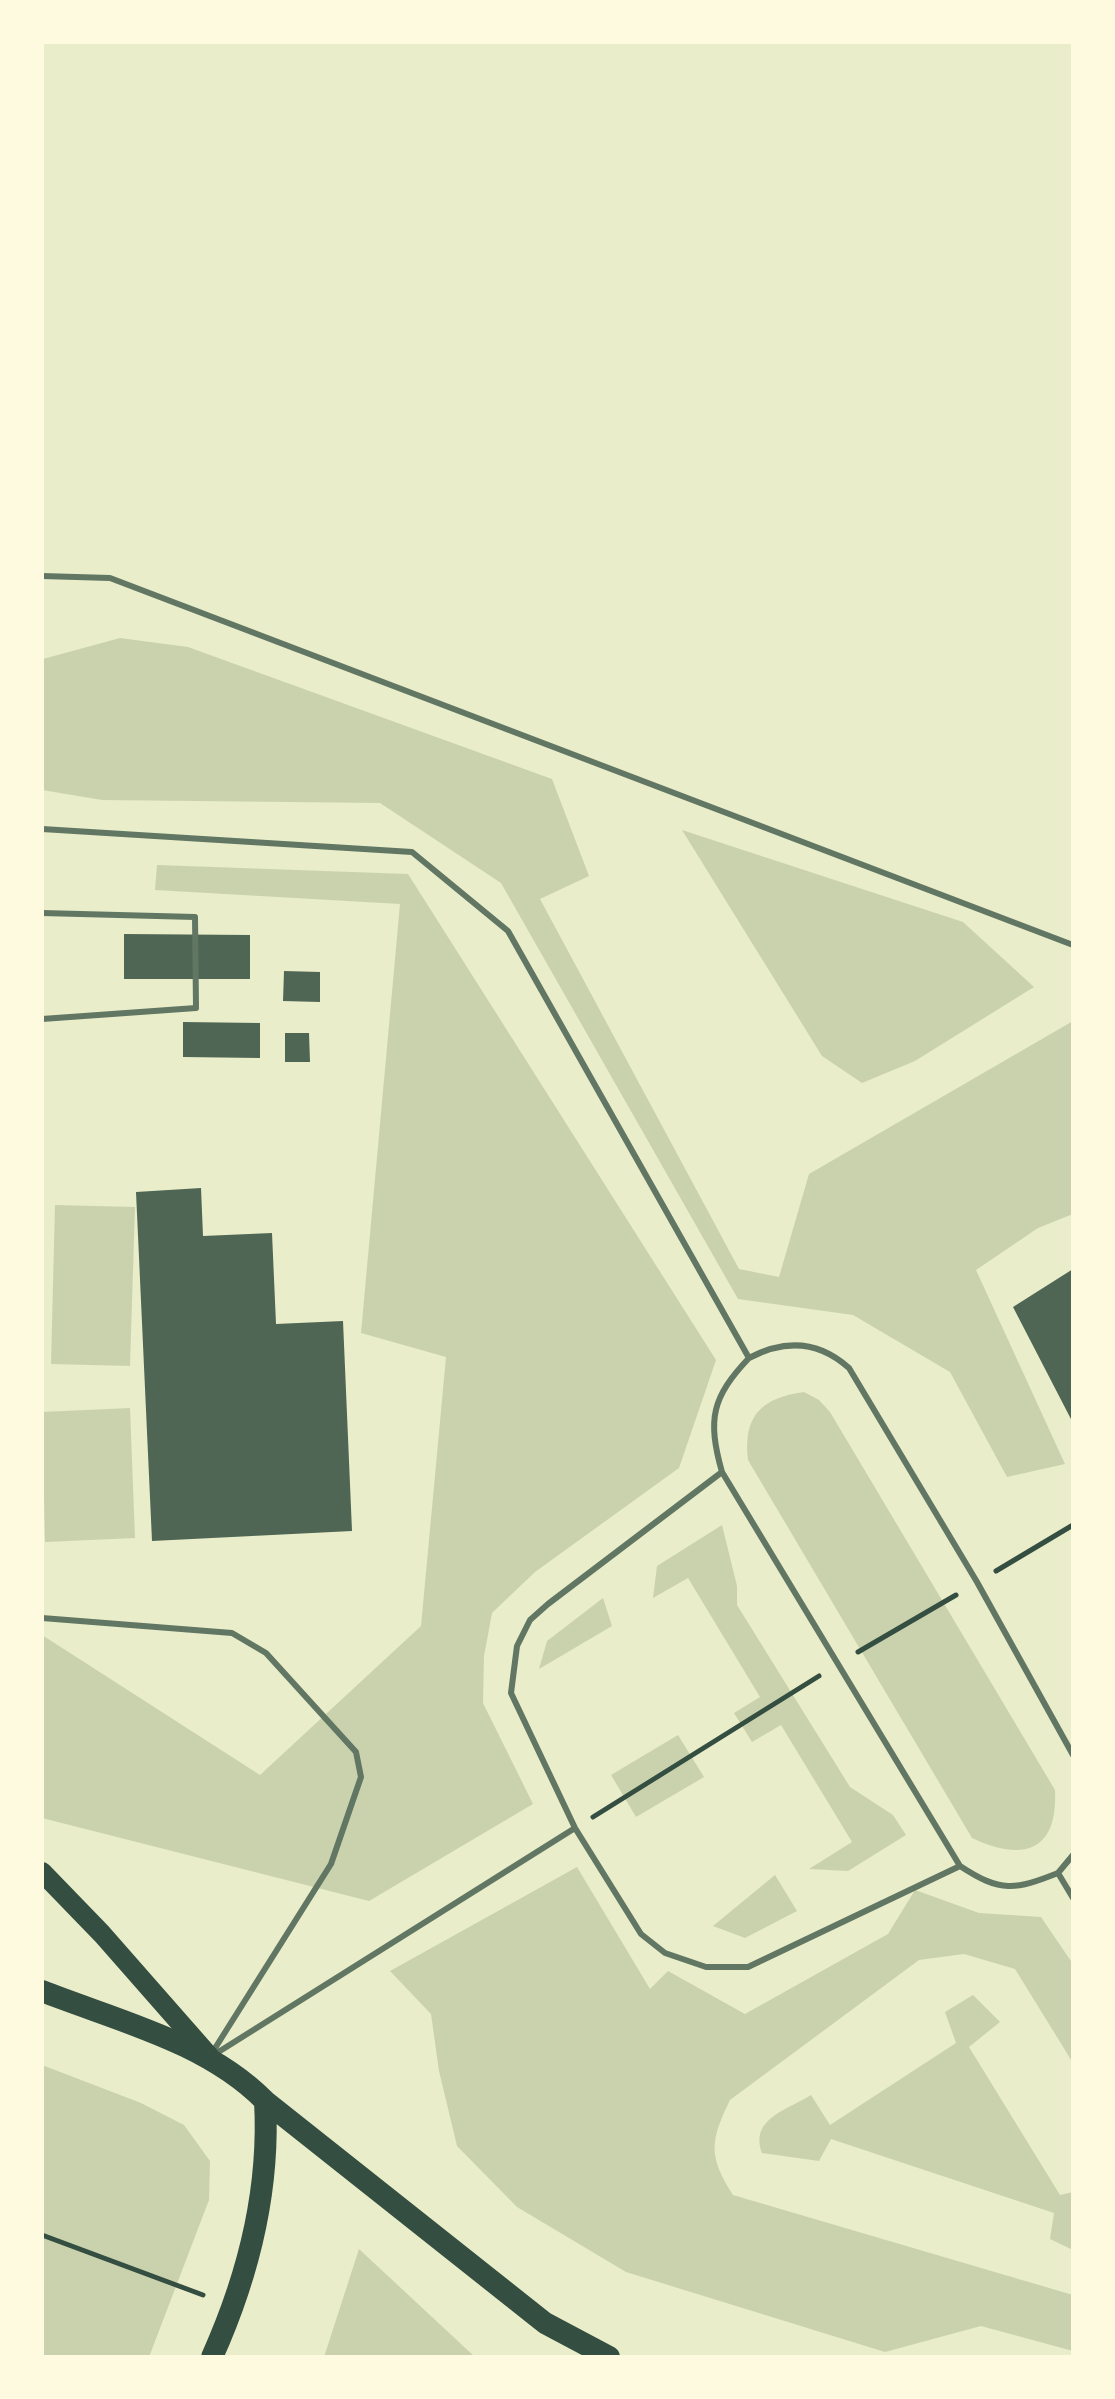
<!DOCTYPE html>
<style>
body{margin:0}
#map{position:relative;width:1115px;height:2399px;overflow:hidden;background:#e9edc9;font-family:"Roboto Condensed",sans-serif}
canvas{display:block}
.frame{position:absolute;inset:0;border:44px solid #fefae0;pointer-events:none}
</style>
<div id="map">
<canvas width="1115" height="2399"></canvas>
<div class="frame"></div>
</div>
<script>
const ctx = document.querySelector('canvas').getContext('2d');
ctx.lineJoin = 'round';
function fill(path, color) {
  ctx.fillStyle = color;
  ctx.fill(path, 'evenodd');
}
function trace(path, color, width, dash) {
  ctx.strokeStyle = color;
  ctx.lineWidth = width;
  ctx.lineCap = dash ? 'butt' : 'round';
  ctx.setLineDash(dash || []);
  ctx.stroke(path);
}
const green = new Path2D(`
 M120,638L188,647L552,779L589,876L540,899L739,1269L779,1277L809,1174L1073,1021V1214L1038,1228L976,1270L1065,1464L1007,1477L950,1372L853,1315L738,1299L501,883L380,803L102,800L42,790L43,659Z
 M682,830L963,922L1034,987L915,1061L862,1083L822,1056Z
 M157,865L408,874L716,1360L679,1468L535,1572L492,1613L484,1656L483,1703L533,1804L369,1901L42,1818V1635L260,1775L421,1626L446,1357L361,1333L400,904L155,890Z
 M55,1205L135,1207L130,1366L51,1364Z
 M804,1392L819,1400L830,1412L1055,1790C1058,1852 1023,1862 972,1838L748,1460C743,1416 761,1398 804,1392Z
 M130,1408L135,1538L45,1542L42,1412Z
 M722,1525L737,1586V1605L850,1787L893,1815L906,1835L848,1871L809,1869L852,1842L781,1725L752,1742L734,1713L760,1697L688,1578L653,1598L657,1566Z
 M603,1598L612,1626L539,1669L547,1641Z
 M678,1735L704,1777L636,1817L611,1775Z
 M577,1867L650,1989L668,1971L745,2014L888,1934L915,1890L979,1913L1041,1917L1073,1964V2063L1015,1969L964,1954L919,1960L730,2100C710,2141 708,2156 733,2195L1073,2295V2351L981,2326L885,2352L626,2272L517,2207L457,2146L439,2071L431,2014L390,1971Z
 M775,1875L797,1911L745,1938L713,1926Z
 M973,1995L1000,2022L969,2047L1060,2195L1073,2192V2250L1050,2239L1054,2213L831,2139L819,2161L762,2153C750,2119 785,2111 811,2095L830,2125L956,2043L945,2012Z
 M42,2065L141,2103L184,2125L210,2161L209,2200L149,2357H42Z
 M359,2249L475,2357H324Z`);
const building = new Path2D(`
 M124,934L250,935V979H124Z
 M284,971L320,972V1002L283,1001Z
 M183,1022L260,1023V1058L183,1057Z
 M285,1033H309L310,1062H285Z
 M201,1188L203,1236L272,1233L276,1324L343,1321L352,1531L152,1541L136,1192Z
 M1073,1269V1423L1013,1307Z`);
const path = new Path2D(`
 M996,1571L1073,1525
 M858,1652L956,1595
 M593,1817L819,1676
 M42,2235L203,2295`);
const service = new Path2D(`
 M42,576L110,578L1073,945
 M42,829L412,852L508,931L749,1358C785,1339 819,1341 849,1368L977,1582L1073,1755
 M42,913L195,917L196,1008L42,1019
 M749,1358C712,1397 707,1419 722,1472L960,1866C1001,1893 1015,1890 1058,1873
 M722,1472L548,1604L530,1620L517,1646L511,1693L575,1828L641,1934L665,1953L706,1967H748L960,1866
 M42,1618L232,1633L266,1653L356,1752L361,1777L331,1864L212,2053
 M1073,1855L1058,1873L1073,1898
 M212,2056L575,1828`);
const primary = new Path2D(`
 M42,1872L102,1934L210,2057`);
const trunk = new Path2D(`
 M42,1991C118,2021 207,2042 265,2101C270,2189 248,2277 212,2357
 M265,2101L545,2323L609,2357`);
fill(green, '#cad2ad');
fill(building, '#4f6655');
trace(path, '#344e41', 5);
trace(service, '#617663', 6);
trace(primary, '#344e41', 20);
trace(trunk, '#344e41', 22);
</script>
